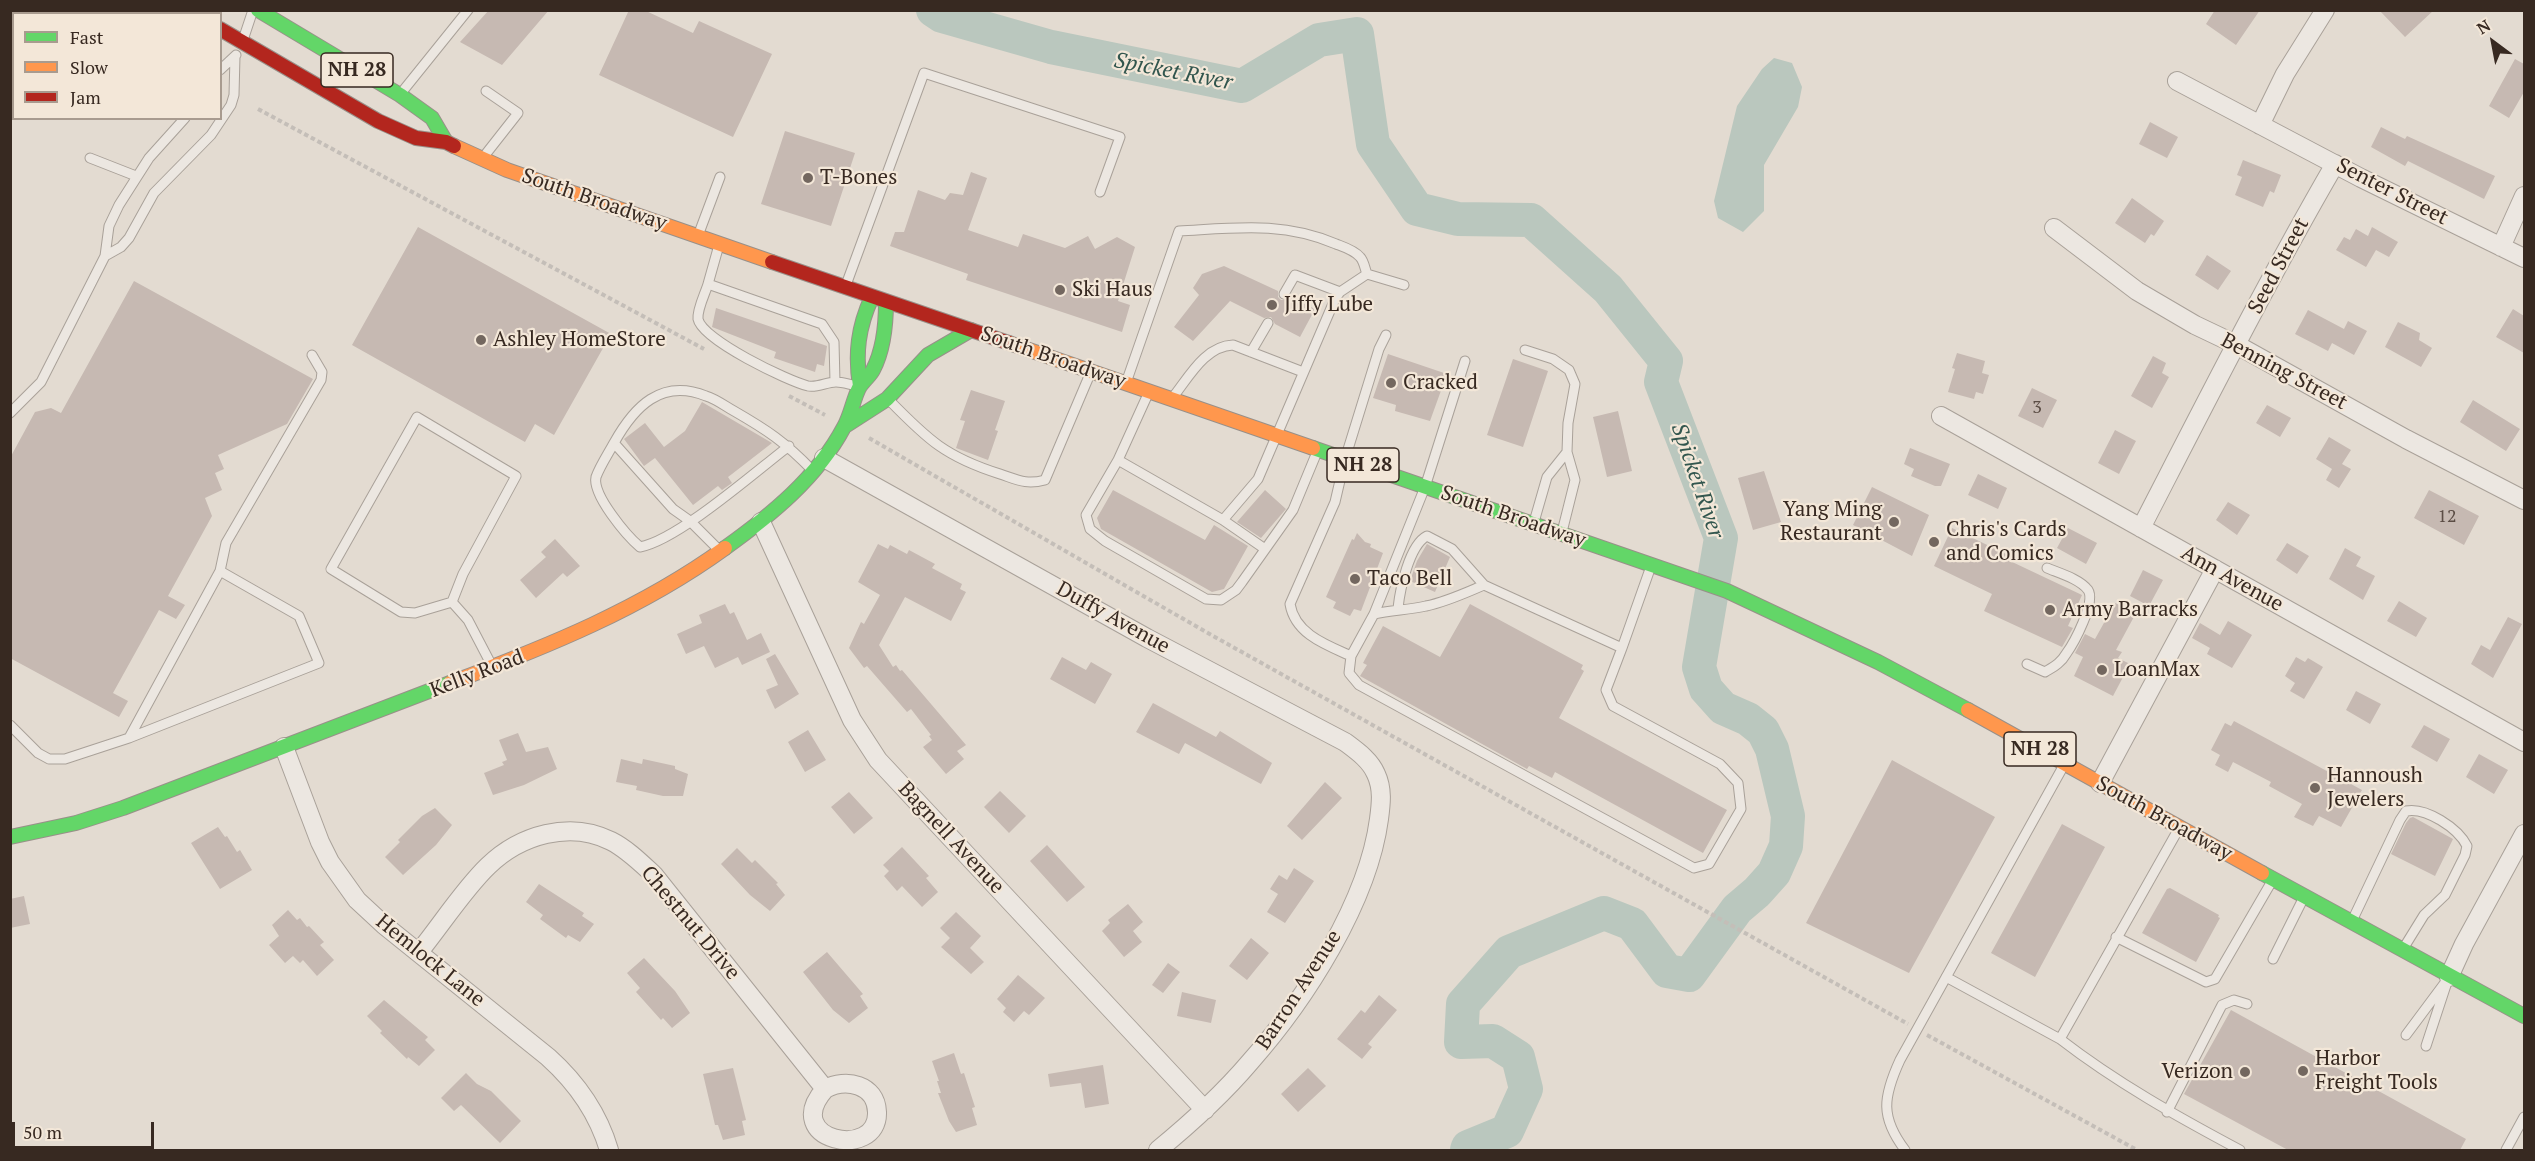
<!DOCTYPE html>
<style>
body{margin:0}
#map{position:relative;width:2535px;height:1161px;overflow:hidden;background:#e3dbd1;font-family:"PT Serif",serif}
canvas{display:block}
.frame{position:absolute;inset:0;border:12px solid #372921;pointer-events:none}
.legend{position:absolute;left:12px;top:12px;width:210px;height:108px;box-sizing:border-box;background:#f3e7d8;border:2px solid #a89b8f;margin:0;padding:8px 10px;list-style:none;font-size:18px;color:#372921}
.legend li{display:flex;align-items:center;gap:12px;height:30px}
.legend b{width:30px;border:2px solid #a89b8f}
.north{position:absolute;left:2463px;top:12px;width:60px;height:60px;-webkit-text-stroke:4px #f3e7d8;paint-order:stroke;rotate:328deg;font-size:16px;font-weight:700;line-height:24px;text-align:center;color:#372921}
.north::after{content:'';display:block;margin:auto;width:21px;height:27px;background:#372921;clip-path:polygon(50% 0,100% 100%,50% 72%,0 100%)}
.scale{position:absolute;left:12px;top:1122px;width:142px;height:27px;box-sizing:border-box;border:3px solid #372921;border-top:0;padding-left:8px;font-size:18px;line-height:21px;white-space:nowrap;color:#372921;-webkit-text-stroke:4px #f3e7d8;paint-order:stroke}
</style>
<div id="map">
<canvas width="2535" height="1161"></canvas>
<div class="frame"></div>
<ul class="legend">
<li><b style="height:8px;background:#63d668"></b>Fast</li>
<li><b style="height:8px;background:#ff974d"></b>Slow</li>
<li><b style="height:8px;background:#b3261e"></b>Jam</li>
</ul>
<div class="north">N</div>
<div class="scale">50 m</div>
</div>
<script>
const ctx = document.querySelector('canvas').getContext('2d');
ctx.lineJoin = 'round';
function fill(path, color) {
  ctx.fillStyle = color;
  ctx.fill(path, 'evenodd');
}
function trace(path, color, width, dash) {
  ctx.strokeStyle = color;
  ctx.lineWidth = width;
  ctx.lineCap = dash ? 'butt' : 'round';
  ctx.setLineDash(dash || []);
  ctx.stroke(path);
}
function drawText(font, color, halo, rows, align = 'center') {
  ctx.font = font + ' "PT Serif",serif';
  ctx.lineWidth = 4.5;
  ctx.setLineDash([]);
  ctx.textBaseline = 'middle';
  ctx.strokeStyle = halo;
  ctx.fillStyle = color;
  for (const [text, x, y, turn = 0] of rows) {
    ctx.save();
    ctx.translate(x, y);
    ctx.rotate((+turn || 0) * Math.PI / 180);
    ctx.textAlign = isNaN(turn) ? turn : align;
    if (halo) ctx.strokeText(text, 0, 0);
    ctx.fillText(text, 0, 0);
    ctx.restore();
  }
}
const water = new Path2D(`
 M1774,58L1792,63L1802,87L1798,107L1764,165V211L1743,232L1718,218L1714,201L1737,106L1762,69Z`);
const river = new Path2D(`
 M933,10L942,16L1051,47L1242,86L1319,40L1357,34L1373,144L1417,209L1458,219L1531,220L1608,289L1666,361L1661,382L1721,538L1699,667L1706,689L1723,708L1748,719L1763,731L1772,749L1788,816L1786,846L1774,873L1757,892L1737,909L1689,975L1667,971L1632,924L1604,913L1509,952L1463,1004L1461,1042L1493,1041L1518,1057L1526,1089L1507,1131L1468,1147L1467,1150`);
const building = new Path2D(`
 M489,10H549L502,65L460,42Z
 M629,10H644L693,33L699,21L772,54L733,137L599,75Z
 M2215,10H2260L2236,45L2206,24Z
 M2379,10H2434L2405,37Z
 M2515,59L2524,64V92L2509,118L2489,106Z
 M2150,122L2178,137L2167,158L2139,144Z
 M2381,127L2405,139L2407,136L2495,176L2484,199L2408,161L2405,166L2371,147Z
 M785,131L855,153L831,226L761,204Z
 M2243,160L2281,175L2274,193L2270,191L2263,207L2235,195L2242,177L2237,175Z
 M971,172L987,178L968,230L1018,247L1023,234L1065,248L1088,236L1095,249L1117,237L1135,247L1118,301L1130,305L1122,332L966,280L968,274L890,246L895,232H904L918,190L945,200L950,193L963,195Z
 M2132,198L2164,221L2154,236L2151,234L2145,243L2115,223Z
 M418,227L611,334L554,435L535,424L525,442L352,345Z
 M2372,227L2398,242L2389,257L2376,250L2366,267L2336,250L2344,237L2350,240L2356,229L2368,236Z
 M2207,255L2231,271L2218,290L2195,275Z
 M1224,266L1278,291V297L1281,300H1287L1290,297L1315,309L1300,337L1275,324L1271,317L1264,318L1230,301L1193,341L1174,327L1199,295L1193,288L1202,274Z
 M134,281L313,379L287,424L218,455L224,469L215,473L222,490L205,498L212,516L168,596L185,605L176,619L159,610L113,693L128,701L119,717L10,658V458L35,412L51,408L61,413Z
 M716,308L827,346L824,366L817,364L815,372L774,358L776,352L712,327Z
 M2513,309L2524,316V353L2496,337Z
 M2308,310L2344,329L2348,321L2367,331L2354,355L2332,343L2328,351L2295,334Z
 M2398,322L2420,333L2419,340L2432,348L2421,367L2385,347Z
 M1957,353L1985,361L1982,373L1989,375L1983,394L1976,392L1974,399L1948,392L1955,369L1952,368Z
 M1388,354L1447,374L1430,421L1395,411L1396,405L1373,398Z
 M2153,356L2166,363L2162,373L2169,377L2152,408L2131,396Z
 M1513,359L1548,371L1523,447L1487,435Z
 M2032,388L2057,400L2043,428L2018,416Z
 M971,390L1005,401L995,430L998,431L988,460L956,448L965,421L960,420Z
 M2473,400L2520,429L2506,451L2460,422Z
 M702,402L772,443L732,474L728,477L732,483L722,490L718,486L693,505L655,458L644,466L624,439L645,423L664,447L685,431Z
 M2267,405L2291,418L2280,437L2256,423Z
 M1618,411L1632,471L1607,477L1593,417Z
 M2115,430L2136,441L2119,474L2098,463Z
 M2329,437L2351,450L2342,464L2351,469L2339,488L2326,480L2332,469L2316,459Z
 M1910,448L1950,464L1941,486H1935L1911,476L1914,469L1904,464Z
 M1764,471L1781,522L1753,530L1738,478Z
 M1978,474L2007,488L1998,509L1968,495Z
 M1872,487L1929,515L1912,556L1853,525Z
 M1113,490L1205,540L1214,525L1248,546L1224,589L1212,592L1101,529L1097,518Z
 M1265,490L1286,509L1261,538L1237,522Z
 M2429,490L2479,516L2464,545L2414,518Z
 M2228,502L2250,515L2237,535L2216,520Z
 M1952,528L2010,556L2008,560L2082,595L2068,626L2073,628L2062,647L1984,611L1992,594L1934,566Z
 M2068,528L2097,543L2086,564L2057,548Z
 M1357,533L1365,542L1371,544L1370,547L1383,553L1361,611L1354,609L1350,616L1333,608L1336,602L1326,597L1352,539L1354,540Z
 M555,539L580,566L567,577L563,573L536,598L520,580L546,557L541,552Z
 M2287,543L2309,556L2297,574L2276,560Z
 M878,544L888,549L890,545L907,554L909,550L935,564L932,568L962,584L960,589L966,592L951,621L905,597L879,645L893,667L896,665L900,671L902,670L966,745L957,751L964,759L946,774L923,747L932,740L929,736L931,735L911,709L907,712L867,666L864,668L849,648L861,622L864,624L880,595L858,582Z
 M1427,544L1450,557L1435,592L1410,581L1417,561Z
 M2345,548L2361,557L2356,566L2375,576L2363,600L2329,579Z
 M2143,570L2163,580L2149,606L2130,596Z
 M2399,601L2427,618L2416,637L2387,621Z
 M2115,603L2136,613L2116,650L2122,652L2118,658L2130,664L2113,696L2074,676L2083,657L2075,653L2085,634L2095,639Z
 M725,604L730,614L734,612L747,640L761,633L770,652L742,665L738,657L715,668L704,646L686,654L677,634L702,623L699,615Z
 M1470,604L1583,665L1581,669L1584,671L1559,718L1727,810L1703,853L1555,772L1552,778L1529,766L1527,769L1360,676L1367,665L1363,663L1383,626L1440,657Z
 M2508,617L2522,624L2493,678L2471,664L2481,645L2490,650Z
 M2228,621L2252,635L2232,668L2207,654L2210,648L2192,638L2200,623L2220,635Z
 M775,654L799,694L775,709L766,690L778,685L766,659Z
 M1062,657L1086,670L1091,662L1112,674L1095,704L1050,679Z
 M2296,657L2305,662L2308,658L2323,667L2304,699L2290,691L2295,683L2285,676Z
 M2356,691L2381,704L2370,724L2346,710Z
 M1153,703L1216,737L1220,731L1272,763L1261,784L1185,743L1179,754L1136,732Z
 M2234,721L2362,790L2341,827L2319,816L2313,826L2294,817L2302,804L2269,786L2271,782L2233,762L2228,772L2215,765L2220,755L2211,750L2225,723L2231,726Z
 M2424,725L2450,739L2437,762L2411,747Z
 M808,730L826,760L805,772L788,742Z
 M518,733L526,752L548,747L557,769L524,785L493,795L484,773L504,765L502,762L507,760L499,740Z
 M2479,754L2508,770L2494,794L2466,777Z
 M621,759L642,764L643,759L675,766V769L688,774L683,796H663L636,790L637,786L616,782Z
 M1892,760L1995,817L1909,973L1806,923Z
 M1325,782L1342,798L1302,840L1287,826Z
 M1000,791L1026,816L1009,833L984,807Z
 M849,792L873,818L854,834L831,807Z
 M435,808L452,825L436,845L403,875L385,857L400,842L398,840L422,816Z
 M2413,817L2453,839L2435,876L2391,854L2406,823L2410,818Z
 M2062,824L2105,847L2035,977L1991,953Z
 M218,827L225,837L227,836L237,852L240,850L252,870L220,889L191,843Z
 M1047,845L1085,887L1067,902L1030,861Z
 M902,847L929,876L926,878L938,892L922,907L902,886L897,891L884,876L889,871L883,865Z
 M737,848L752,863L755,860L778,883L776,884L785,895L770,911L750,895L721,864Z
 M1294,868L1314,881L1285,923L1267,912L1278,894L1270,889L1279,875L1287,880Z
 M539,884L584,913L582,916L594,924L580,942L568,935L566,938L540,919L543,915L526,902Z
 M2170,888L2219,915L2218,917L2220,918L2196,962L2142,933L2167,889Z
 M24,896L30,924L10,928V899Z
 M1128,904L1143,922L1133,931L1142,942L1124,957L1102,931L1110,923L1108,920Z
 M288,910L297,920L300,918L307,927L309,926L324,942L320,945L334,960L317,976L303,960L300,963L293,956L285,963L269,945L279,936L272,925Z
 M956,912L981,936L970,948L984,962L971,974L941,947L950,938L940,928Z
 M1251,938L1269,953L1247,980L1229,966Z
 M827,952L863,994L860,996L868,1008L849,1023L833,1010L803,972Z
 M644,958L675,991L690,1013L672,1028L663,1018L661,1020L636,992L640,988L627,973Z
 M1168,963L1180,972L1163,993L1152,985Z
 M1018,975L1045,998L1029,1015L1024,1011L1014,1022L1003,1012L1006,1008L997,999Z
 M1182,992L1216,1000L1211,1023L1177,1016Z
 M1379,995L1397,1010L1368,1044L1372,1047L1362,1059L1337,1039L1361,1010L1365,1013Z
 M384,1000L428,1037L425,1040L435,1050L419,1066L408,1057L407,1059L380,1033L382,1031L367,1016Z
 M2231,1010L2466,1139L2460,1150H2288L2184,1094Z
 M954,1053L961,1074L964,1073L975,1107L972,1108L977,1125L956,1132L949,1121L938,1093H941L937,1081H939L932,1061Z
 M1103,1065L1109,1104L1085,1108L1081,1083L1050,1087L1048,1074Z
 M733,1068L746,1120L742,1121L745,1135L723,1140L718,1125H715L703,1074Z
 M1308,1068L1326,1086L1298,1112L1281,1094Z
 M466,1073L477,1084L491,1091L521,1121L500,1143L461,1105L454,1111L441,1098Z`);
const path = new Path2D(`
 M85,10L91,14
 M258,109L704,349
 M789,396L825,415
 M869,438L1206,632L1908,1024
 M1927,1035L2137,1150`);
const lane = new Path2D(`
 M162,10L164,14
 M243,40L253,10
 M220,70L236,55
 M402,92L468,10
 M485,155L518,113L486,91
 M90,158L136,176
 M699,233L720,177
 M105,256L121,247L129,238L154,193L211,135L231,105L234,95L235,56
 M708,284L719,245
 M846,285L924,73L1120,137L1100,192
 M1284,294L1295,275L1340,292
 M1386,335L1379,349L1345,459L1335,502L1290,604C1295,634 1326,645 1351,656L1374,614C1391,610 1409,610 1426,606C1446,602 1465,593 1484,585L1622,648L1650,569
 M1525,350L1553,359L1569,370L1575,384L1568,423L1567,452L1575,480L1562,532
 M1251,352L1268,323
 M1127,380L1179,231C1235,228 1283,221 1336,244C1344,247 1354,250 1360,257C1364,261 1365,269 1367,274L1404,285
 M835,382L834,342L822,324L708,284C705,294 697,309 698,319C702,340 788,381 808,386C817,388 827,382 836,382C843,382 851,385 859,386
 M1148,394L1118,460L1223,520L1258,479L1335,299L1340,292L1367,274
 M1173,397C1189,377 1205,346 1233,345L1303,372
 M889,400C928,440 946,457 1000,474C1018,480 1026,485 1045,480L1090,374
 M10,413L41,382L105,256L109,226L119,205L149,158L185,118
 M614,443C608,454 600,466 596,477C592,495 627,536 640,547C678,540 755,472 789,446
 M1118,460L1086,515L1090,529L1105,541L1206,599L1221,600L1236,590L1242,582L1293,510L1317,452
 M1223,520L1265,549
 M1534,522L1547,477L1567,452
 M719,550L690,521L673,509L614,443C634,407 661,378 706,396C716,399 725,406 734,411C767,430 785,442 812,470
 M220,571L226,543L321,380L322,372L312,355
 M452,602L415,613L401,612L331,569L417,417L516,476L463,574L452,602L468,620L492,666
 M1398,608C1400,590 1409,545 1427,536L1452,549L1484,585
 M1374,614L1425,487L1465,361
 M1351,656L1349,673L1359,685L1694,868L1709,864L1741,809L1738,783L1720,764L1613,706L1606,690L1622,648
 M2027,664L2045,672C2053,667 2061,663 2066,654C2074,643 2096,602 2088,590C2080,579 2059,573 2047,568
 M10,725L38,753L49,759H65L129,738L319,663L299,616L220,571L129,738
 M2352,921L2400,820L2406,811C2426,807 2458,828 2467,846L2465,855L2445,895L2424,915L2403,949
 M2116,937L2206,982L2215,979L2272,881
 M2273,959L2303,899
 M1946,977L2060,1039L2178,830
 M2406,1035L2444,984
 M2060,1039C2117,1083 2178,1117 2240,1150
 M2426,1046L2448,979
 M2167,1112L2222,1005L2234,1000L2247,1004
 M1905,1150C1880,1117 1883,1097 1900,1060L2064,765
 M2506,1150L2524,1117`);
const street = new Path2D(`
 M2177,81L2361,178L2524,258
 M2260,125L2285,74L2325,10
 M2054,228L2137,291L2195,325L2237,345L2406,439L2524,500
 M2501,247L2524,196
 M1941,416L2524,742
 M824,458L1147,638L1345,742C1357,751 1370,760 1376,774C1383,789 1381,804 1379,819C1368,902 1305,1000 1250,1062C1222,1095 1191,1123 1158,1150
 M761,522L852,720L878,760L1205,1110
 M2141,528C2204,406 2266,283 2335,164
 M284,747L320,842L330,862L357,900L384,925L548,1057C577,1083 598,1113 609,1150
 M2100,783L2215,569
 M419,952C441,925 464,889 488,866C520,835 570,820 611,841C627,849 641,863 654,875L825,1089C779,1141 879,1161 877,1112C876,1084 846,1078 825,1089
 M2449,977L2464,944L2524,834`);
const fast = new Path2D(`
 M189,10L194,14
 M258,10L400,95L432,118L446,142
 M860,386C855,354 858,327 872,297
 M845,426L887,399L928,355L971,330
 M1313,448L1727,591L1878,662L1968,710
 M725,548C771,515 817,478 844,427C851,415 853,400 859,388C863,381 870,376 873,370C884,349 886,325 886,302
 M10,837L76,823L123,808L450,683
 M2262,873L2524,1016`);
const slow = new Path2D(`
 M454,146L507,170L772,262
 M1009,343L1313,448
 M450,683C546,647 641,609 725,548
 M1968,710L2262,873`);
const jam = new Path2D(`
 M220,29L378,121L416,138L446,142L454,146
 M772,262L1009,343`);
const markers = [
 [808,178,6,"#73675f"],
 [1060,290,6,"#73675f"],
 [1272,305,6,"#73675f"],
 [481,340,6,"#73675f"],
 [1391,383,6,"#73675f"],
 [1894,522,6,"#73675f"],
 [1934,542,6,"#73675f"],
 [1355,579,6,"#73675f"],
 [2050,610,6,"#73675f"],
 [2102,670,6,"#73675f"],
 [2315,788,6,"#73675f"],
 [2303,1071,6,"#73675f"],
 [2245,1072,6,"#73675f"]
];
const numberNames = [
 ["3",2037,408],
 ["12",2447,517]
];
const shields = [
 [357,70,72],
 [1363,465,72],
 [2040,749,72]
];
const shieldNames = [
 ["NH 28",357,70],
 ["NH 28",1363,465],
 ["NH 28",2040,749]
];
const poiNames = [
 ["T-Bones",820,178],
 ["Ski Haus",1072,290],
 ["Jiffy Lube",1284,305],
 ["Ashley HomeStore",493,340],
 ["Cracked",1403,383],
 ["Yang Ming",1882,510,"right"],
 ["Restaurant",1882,534,"right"],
 ["Chris's Cards",1946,530],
 ["and Comics",1946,554],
 ["Taco Bell",1367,579],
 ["Army Barracks",2062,610],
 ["LoanMax",2114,670],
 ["Hannoush",2327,776],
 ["Jewelers",2327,800],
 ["Harbor",2315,1059],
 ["Freight Tools",2315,1083],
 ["Verizon",2233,1072,"right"]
];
const streetNames = [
 ["Senter Street",2392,192,27],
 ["South Broadway",594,200,19],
 ["Seed Street",2279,266,-62],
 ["South Broadway",1053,358,19],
 ["Benning Street",2284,372,28],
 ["South Broadway",1513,517,19],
 ["Ann Avenue",2232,579,29],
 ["Duffy Avenue",1113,618,29],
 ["Kelly Road",477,674,-21],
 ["South Broadway",2164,819,29],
 ["Bagnell Avenue",951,838,47],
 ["Chestnut Drive",690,923,50],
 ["Hemlock Lane",430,961,39],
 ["Barron Avenue",1299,990,-57]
];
const waterNames = [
 ["Spicket River",1173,72,11],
 ["Spicket River",1697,481,71]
];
fill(water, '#bac7be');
trace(river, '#bac7be', 34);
fill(building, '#c6b9b2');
trace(lane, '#a9a199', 11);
trace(street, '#a9a199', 20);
trace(fast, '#989089', 16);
trace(slow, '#989089', 16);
trace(jam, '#989089', 16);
trace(path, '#c4beb8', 4, [4.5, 3]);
trace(lane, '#ece7e1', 9);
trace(street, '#ece7e1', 18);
trace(fast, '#63d668', 14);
trace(slow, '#ff974d', 14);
trace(jam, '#b3261e', 14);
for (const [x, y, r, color] of markers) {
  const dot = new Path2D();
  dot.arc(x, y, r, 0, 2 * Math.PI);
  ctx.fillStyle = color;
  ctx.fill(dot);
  trace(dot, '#f3e7d8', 2);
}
drawText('18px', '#5b4d45', null, numberNames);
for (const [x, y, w] of shields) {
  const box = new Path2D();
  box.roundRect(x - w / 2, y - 17, w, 34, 4.5);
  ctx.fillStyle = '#f3e7d8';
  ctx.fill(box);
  trace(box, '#372921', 1.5);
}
drawText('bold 20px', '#372921', null, shieldNames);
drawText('21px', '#372921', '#f3e7d8', poiNames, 'left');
drawText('21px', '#372921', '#f3e7d8', streetNames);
drawText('italic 22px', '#32564e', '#f3e7d8', waterNames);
</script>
